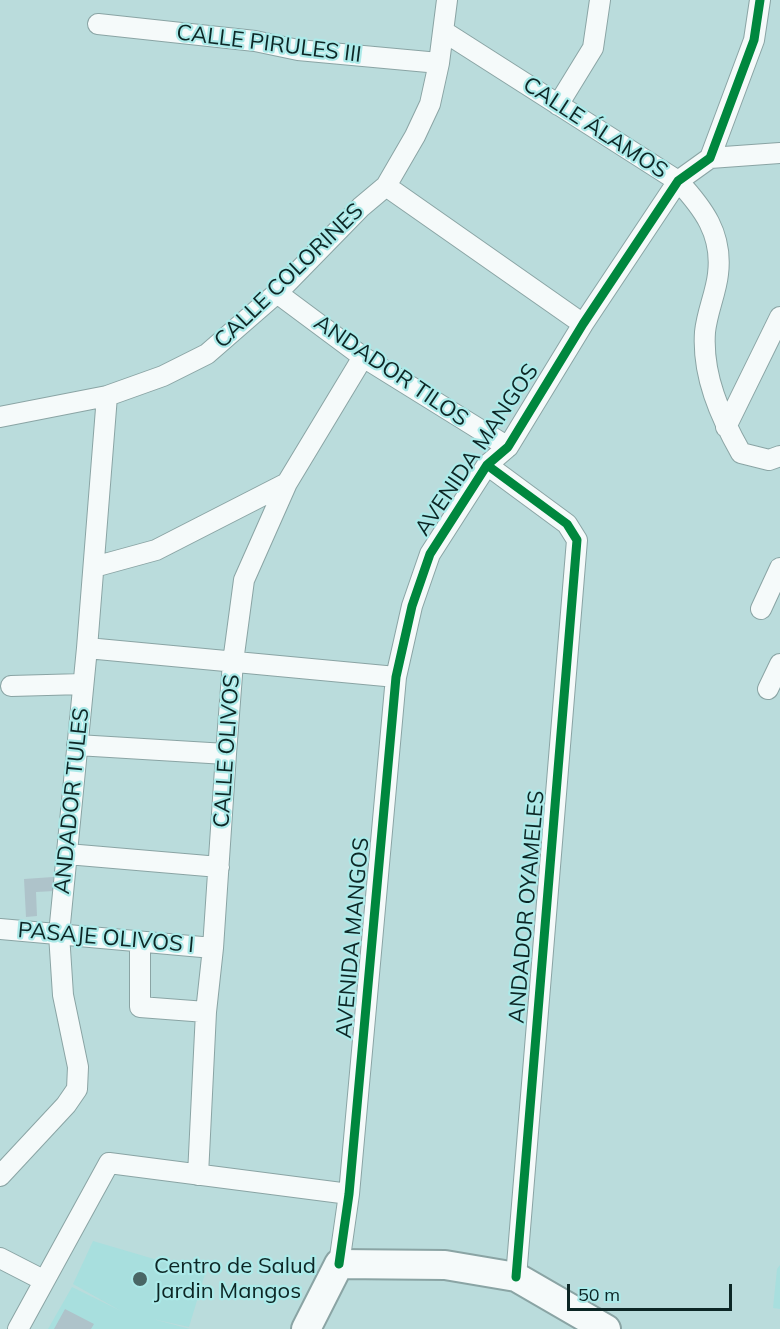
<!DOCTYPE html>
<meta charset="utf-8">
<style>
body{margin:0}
#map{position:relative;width:780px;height:1329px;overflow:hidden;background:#badcdc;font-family:Mulish,sans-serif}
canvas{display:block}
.scale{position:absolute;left:567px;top:1284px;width:165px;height:27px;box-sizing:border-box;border:3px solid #0c2625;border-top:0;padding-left:8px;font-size:18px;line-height:21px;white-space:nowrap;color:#0c2625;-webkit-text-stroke:4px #aceae9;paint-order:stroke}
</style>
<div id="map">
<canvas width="780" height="1329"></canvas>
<div class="scale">50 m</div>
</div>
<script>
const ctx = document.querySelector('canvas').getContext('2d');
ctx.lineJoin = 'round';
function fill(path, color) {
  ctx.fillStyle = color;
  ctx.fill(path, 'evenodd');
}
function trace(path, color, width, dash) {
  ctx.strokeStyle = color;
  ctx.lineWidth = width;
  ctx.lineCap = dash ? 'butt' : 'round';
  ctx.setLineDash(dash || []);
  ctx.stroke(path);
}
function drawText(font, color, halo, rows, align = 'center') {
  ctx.font = font + ' Mulish,sans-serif';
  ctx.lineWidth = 4.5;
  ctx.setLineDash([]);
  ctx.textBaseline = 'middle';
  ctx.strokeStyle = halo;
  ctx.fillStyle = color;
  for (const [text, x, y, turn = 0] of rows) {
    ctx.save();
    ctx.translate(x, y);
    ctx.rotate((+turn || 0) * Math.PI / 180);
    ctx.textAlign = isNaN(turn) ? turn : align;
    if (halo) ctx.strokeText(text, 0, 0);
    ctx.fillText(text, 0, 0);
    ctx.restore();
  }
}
const built = new Path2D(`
 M93,1241L205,1274L189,1327L153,1319L190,1329H48L72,1287L121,1311L73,1284Z
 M780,1265V1309L773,1308L777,1269Z`);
const building = new Path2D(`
 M53,877L54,891L36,892L37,916L26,917L24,879Z
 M65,1309L94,1324L91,1329H54Z`);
const minor = new Path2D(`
 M98,24L255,41L298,50L439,63
 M443,31L678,181C703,208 723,234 718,274C716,293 707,312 705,332C702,375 720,416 741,453L769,460L780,456
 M558,105L593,48L600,0
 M710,158L780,153
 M386,186L583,324
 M277,293L363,357L508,447
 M0,417L107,396L163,376L207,354L277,293L361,207L386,186L415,136L430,104L439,63L447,0
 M726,427L780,317
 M487,465L567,524L577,540L516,1277
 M94,567L156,550L287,483
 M761,609L780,568
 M87,648L396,677
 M11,686L83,684
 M768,689L780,664
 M77,745L226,754
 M67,854L219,867
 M0,929L213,948
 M140,942V1007L206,1012
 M198,1175L206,1012L213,948L226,754L233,662L244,580L287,483L363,357
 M0,1176L66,1105L77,1089L78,1067L63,995L59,934L87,648L107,396
 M0,1258L43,1280
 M339,1264L349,1194L396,677L412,606L430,554L487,465L508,447L583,324L678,181L710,158L754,40L760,0
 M18,1329L109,1163L349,1194`);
const secondary = new Path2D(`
 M306,1329L339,1264L445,1265L516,1277L606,1329`);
const cycleway = new Path2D(`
 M487,465L567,524L577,540L516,1277
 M339,1264L349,1194L396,677L412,606L430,554L487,465L508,447L583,324L678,181L710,158L754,40L760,0`);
const markers = [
 [140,1279,8,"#496665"]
];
const streetNames = [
 ["CALLE PIRULES III",269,44,7],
 ["CALLE ÁLAMOS",595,128,33],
 ["CALLE COLORINES",289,276,-44],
 ["ANDADOR TILOS",391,371,34],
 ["AVENIDA MANGOS",477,450,-56],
 ["CALLE OLIVOS",227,751,-86],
 ["ANDADOR TULES",72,801,-84],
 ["ANDADOR OYAMELES",527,907,-85],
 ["PASAJE OLIVOS I",106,938,5],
 ["AVENIDA MANGOS",353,938,-85]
];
const poiNames = [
 ["Centro de Salud",154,1266],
 ["Jardin Mangos",154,1291]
];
fill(built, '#a8dfde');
fill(building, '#aec3ca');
trace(minor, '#8aa4a4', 22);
trace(secondary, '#8aa4a4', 32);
trace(minor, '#f5fafa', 20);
trace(secondary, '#f5fafa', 28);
trace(cycleway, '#00873e', 9);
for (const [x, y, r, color] of markers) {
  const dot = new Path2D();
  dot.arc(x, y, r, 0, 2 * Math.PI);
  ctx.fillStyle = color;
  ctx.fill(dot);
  trace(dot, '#aceae9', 2);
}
drawText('22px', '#0c2625', '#aceae9', streetNames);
drawText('22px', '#0c2625', '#aceae9', poiNames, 'left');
</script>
